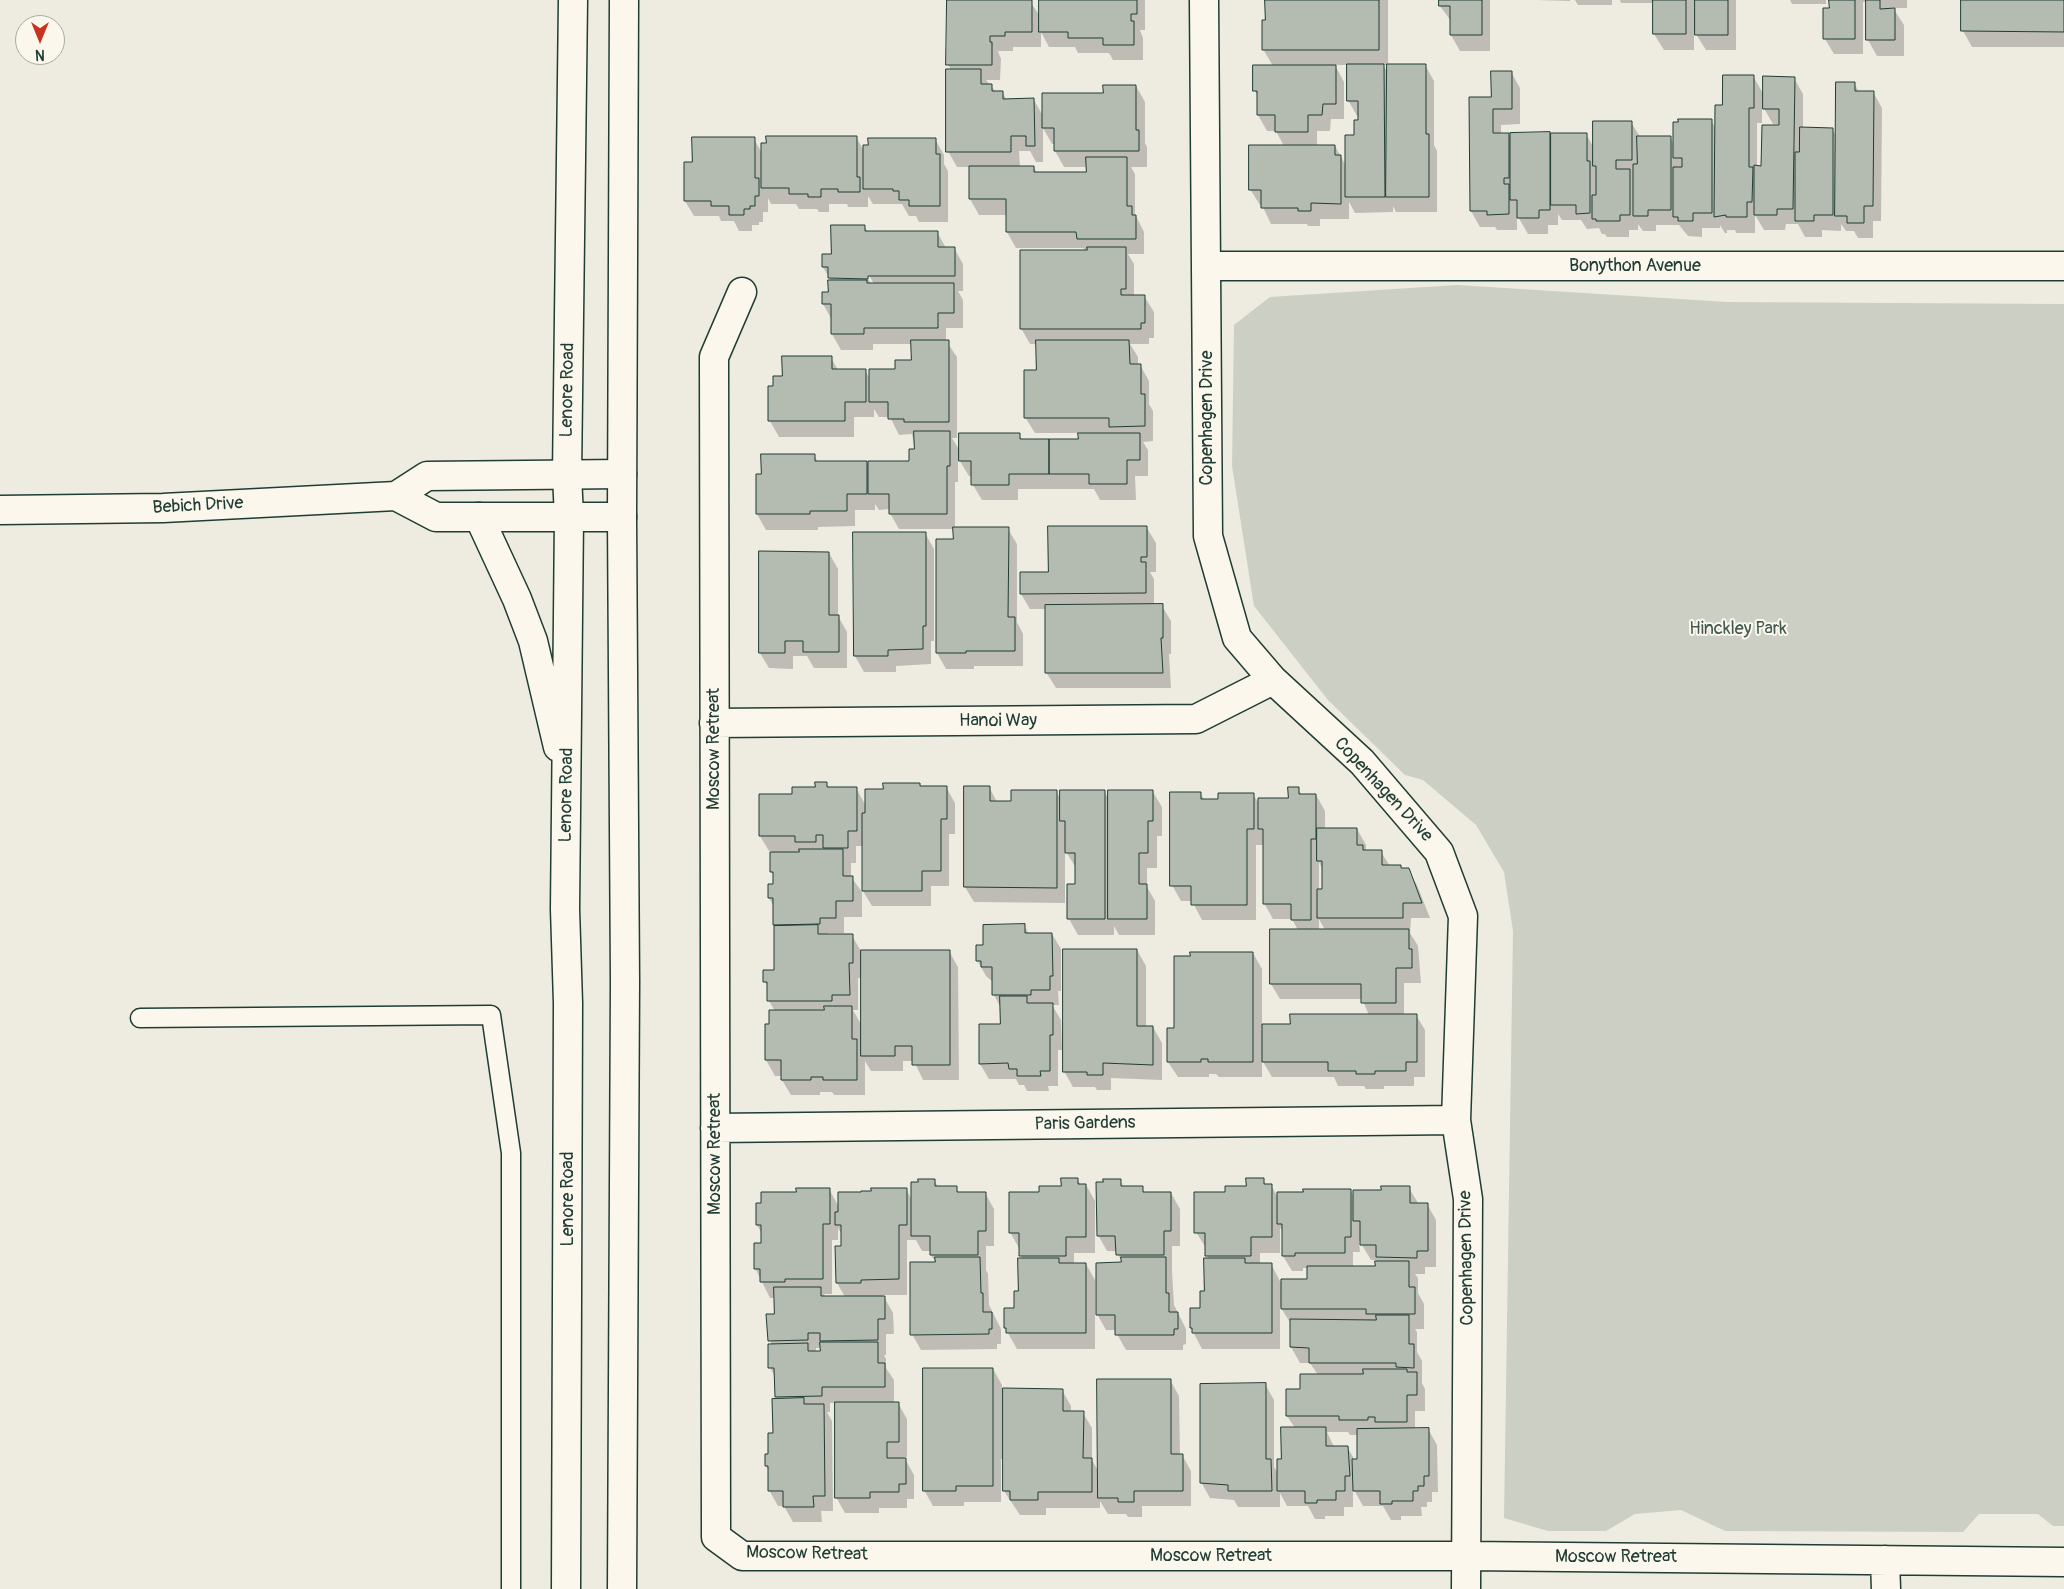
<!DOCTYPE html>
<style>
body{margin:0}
#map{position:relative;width:2064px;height:1589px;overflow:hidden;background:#eeece1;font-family:Pangolin,sans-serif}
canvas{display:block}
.north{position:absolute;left:15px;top:15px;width:50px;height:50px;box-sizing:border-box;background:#fbf7ec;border:1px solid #a3ada2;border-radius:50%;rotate:180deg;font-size:14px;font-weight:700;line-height:20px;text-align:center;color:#1f3d34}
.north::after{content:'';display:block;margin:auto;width:18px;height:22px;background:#c8321e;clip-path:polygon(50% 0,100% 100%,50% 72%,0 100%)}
</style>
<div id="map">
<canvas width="2064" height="1589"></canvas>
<div class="north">N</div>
</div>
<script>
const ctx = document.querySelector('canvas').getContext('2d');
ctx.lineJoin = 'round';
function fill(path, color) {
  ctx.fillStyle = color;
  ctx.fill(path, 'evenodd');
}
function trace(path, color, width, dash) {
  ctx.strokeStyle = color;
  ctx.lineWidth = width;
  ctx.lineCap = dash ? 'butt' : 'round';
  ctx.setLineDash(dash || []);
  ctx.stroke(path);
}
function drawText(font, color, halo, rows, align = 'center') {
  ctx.font = font + ' Pangolin,sans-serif';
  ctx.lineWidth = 4;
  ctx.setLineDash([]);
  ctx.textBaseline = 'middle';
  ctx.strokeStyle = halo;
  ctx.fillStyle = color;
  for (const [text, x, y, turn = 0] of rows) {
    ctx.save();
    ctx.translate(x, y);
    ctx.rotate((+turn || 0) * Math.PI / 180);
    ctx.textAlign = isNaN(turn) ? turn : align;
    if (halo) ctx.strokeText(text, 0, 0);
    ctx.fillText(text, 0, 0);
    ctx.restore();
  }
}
const green = new Path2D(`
 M1457,285L1727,302L2064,304V1526H2053L2038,1514H1979L1963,1532L1725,1531L1681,1510L1635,1514L1606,1531H1548L1504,1518L1513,931L1504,872L1476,825L1423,780L1405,775L1328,700L1254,606L1232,466L1234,325L1270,297Z`);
const shadow = new Path2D(`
 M948,0H1029L1040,16V0H1145V30H1140L1143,38V60H1113L1109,53H1078L1075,47H1049L1041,32V47H1013V51H998L1001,59L1000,80H986L996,92H1002L1007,100H1034L1043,116L1104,94L1136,86L1145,102V143L1147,147V167H1131L1135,174V214L1144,232V254H1128L1134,264V296H1144L1154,312V338H1149V344H1130L1138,357V365H1140L1149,381V404L1153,411V441L1143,442L1148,450V476H1135L1136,500H1100L1094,489H1018V500H982L973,485V476H969L958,458V482H955V529H1008L1017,544V622L1023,634V666H974V669H946L937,653V541H955V529H899L890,513V509L879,510L875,504V510H855V526L818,527V530H766L757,514L814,455L818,462H866L869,467L910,462L915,451L912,434L899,435L890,417H879L874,409V417H854V437H779L770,421L774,388L783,377L831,358L838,370H865L870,379L896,370L912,361V344H873V350H841L832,334V320L823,304L829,293L831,281L823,267L864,226L868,232H937L946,248H954L963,264V291H958L963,300V328H946V341L957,357V438H952L960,451L1019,434L1022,440H1079V433H1035L1025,417L1037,371V344H1030L1021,328L1086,251L1083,248H1016L1007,232V215H979L970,199V167H957L948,151L951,70L948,64ZM1043,128L1052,144H1055V151L1064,167H1087V173H1037L1034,167H1020L1019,151H1030L1036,162H1043ZM866,270L874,284H871L864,271Z
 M1266,0H1388V65H1383L1388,73L1425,65L1434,81V145L1437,151V212H1396L1393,206V212L1355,213L1349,202V219H1320V226H1308L1307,224H1271L1262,205H1260L1250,189L1284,146L1276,131H1267L1258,115V97L1255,91L1273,66L1263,49ZM1335,65H1348V100L1357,116H1360L1356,136L1346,166L1335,146H1317V131H1330L1331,119H1344V82Z
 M1440,0H1490V51H1460L1451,35V21L1440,6Z
 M1536,0H1570V1Z
 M1575,0H1612V5H1578Z
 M1620,0H1736V50H1706L1694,31V50H1664L1654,34V3H1621Z
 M1790,0H1826V4H1792Z
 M1830,0H1907V8H1893L1904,25V56H1877L1868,40V2H1863V54H1834L1825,39Z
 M1963,0H2064V47H1972L1963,31Z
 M1511,72L1520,88V124L1501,125V134H1508L1511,140L1549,133L1552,138L1586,134L1594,148L1631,122L1640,137H1670L1674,144L1711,121L1716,128L1724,106L1753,76L1764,95L1794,78L1803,94V128L1832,129L1837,137L1854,83L1859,92H1873L1882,108L1881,221H1873V238H1858L1854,231H1846L1841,224V231L1822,230V237H1805L1798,224H1786L1785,230H1764L1755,215V233H1736L1735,230H1727V233H1725L1720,225V228H1702V237L1688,236L1679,225H1656V231H1643L1638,224V230H1629V237H1607L1605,234H1602L1599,228L1587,229L1581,220H1562L1558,214V225H1548V234H1528L1517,215V230H1497L1495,227H1480L1471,211L1492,98ZM1762,105L1773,124H1781L1763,167H1757V123H1762Z
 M856,137L864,151L935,139L944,155V164L948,171V222H919L916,216H909L902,204H873L868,196V207H848L847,204H829V212H819L817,209H799L796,204H771L768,198V212H763V222H759V225H752V231H739L734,221H721L719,216H694L685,201L693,163L754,139L762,153Z
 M1147,528L1156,543V572H1150L1154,579V606H1162L1171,621V654H1169L1171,688H1056L1046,672V609H1030L1021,594L1049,573Z
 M925,533L934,549V641H931V664L896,666V672H864L855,656V534Z
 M829,553L838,569V616L847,632V668H814L807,656H793V669L769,668L760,653Z
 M826,783L829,788H856L866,806L884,790L919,784L921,787H946L955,803V834H949V886H931V906H872L863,891V846H856V863H851V877L862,892V917H844V933H828V936H852L861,951H949L958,967L959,1080H923L914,1061H903V1071H871L865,1061V1095H834L832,1092H820V1095H791L782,1080V1076H775L766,1060V1026H770L775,1011L769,1001V989L765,982L775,971L776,927L774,907L769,898L774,885V876L771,872V851H769L760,836L793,795ZM858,978H862V1026L853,1010H858Z
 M989,787L997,802H1012L1056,792L1061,799L1104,792L1109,799L1153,792L1162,807V836H1157V868H1147V887L1155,901V935H1119L1114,926V935H1078L1069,919L1076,885V868L1065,850V903L974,902L965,887Z
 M1298,789L1302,795H1316L1325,811V829H1357L1366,845V852H1381L1390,866H1400L1402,870H1408L1417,885L1430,918H1411L1410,933L1418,946L1421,983H1404V1015H1416L1425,1030V1077H1414V1086H1384V1089H1366L1364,1086H1338L1334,1077H1272L1262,1060V1077H1219L1216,1074H1209V1077H1178L1168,1062L1175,1029L1253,953L1262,969V1026H1291L1369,1015L1362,999H1280L1271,984L1298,930L1292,919H1273L1264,903V845H1256V920H1202L1192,901H1181L1172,885L1200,793L1205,801H1219L1253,794L1259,804L1289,799ZM1319,862L1323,870V890H1319ZM1319,919L1325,930H1319Z
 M1024,925L1029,934H1052L1061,949V991H1058L1059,1005H1052L1061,1020L1062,1050H1058V1086H1048L1049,1091H1027L1024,1085H1019L1016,1079H989L980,1064L1001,1025V1008L994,995L993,982L986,976L977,960L984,946Z
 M1137,950L1146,966V1027H1153L1162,1043V1080L1111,1078V1090H1097L1095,1087H1073L1064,1071Z
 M1077,1179L1081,1185H1086L1095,1201V1253H1074V1264H1086L1095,1280V1349H1017L1005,1328L1015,1309L1019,1292L1022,1259L1019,1248L1010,1232L1040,1194L1062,1187Z
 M1263,1179L1266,1185H1271L1278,1198L1304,1193L1350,1190L1355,1198L1409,1188L1418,1203L1427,1204L1436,1220V1267H1425V1274H1415L1418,1278V1293L1424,1304V1329H1415L1417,1332V1352L1422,1361V1383L1425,1389V1411H1415V1430L1428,1429L1437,1445L1438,1492H1432V1502H1427V1507H1421L1422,1516H1401V1520H1391L1383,1506H1363L1353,1488V1507H1344V1516H1325V1519H1315L1308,1506H1287L1280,1493V1507H1238L1234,1500L1210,1498L1201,1482L1265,1384L1274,1400V1467L1278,1473L1295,1428L1287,1416L1301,1390L1318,1375L1310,1363H1300L1291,1347V1324L1280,1306V1349H1202L1191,1328L1201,1309L1205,1292L1208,1259L1206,1248L1196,1232L1226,1194L1247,1187ZM1280,1227L1283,1233V1256L1292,1271H1303V1268H1308V1281H1280L1271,1264H1260V1253H1280ZM1359,1240L1371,1260H1376V1267H1353V1252H1360ZM1327,1432H1348L1350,1435H1358V1460H1355L1347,1447H1334Z
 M934,1180L939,1188H956L959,1193H985L994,1209V1246H986V1270L988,1274L989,1305L1001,1329V1344H997V1349L921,1350L912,1334L936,1263L931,1255V1251H922L916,1240H907V1295H883L893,1313L894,1334H886V1355H884L886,1359V1368L894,1380V1403H898L907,1419V1457H904L914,1475V1499H907V1508H879V1513H845L836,1497V1403H830V1412H827L832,1421L833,1511H821L822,1522H793L784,1506H778L769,1490V1471L766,1466L774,1434L778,1400L776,1397L775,1377L770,1367L772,1345L770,1340L775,1315V1298H770L755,1268L762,1244V1234L757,1225V1204L797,1193L829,1189L839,1207L906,1189L912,1200ZM838,1228L842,1235V1248L837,1283L845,1297H826L824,1294H832V1240H838ZM816,1348H821V1352H816Z
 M1120,1180L1124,1188H1142L1145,1193H1171L1180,1209V1246H1172V1271L1174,1305L1186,1329V1344L1183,1345V1350H1126L1117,1334V1330H1106L1097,1314L1122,1263L1117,1251H1107L1098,1235Z
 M993,1369L1002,1385V1389L1062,1390L1071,1406V1413H1083L1092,1428V1460L1099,1472L1170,1380L1179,1396L1180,1455H1182L1191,1471V1506H1142V1517H1128L1126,1514H1108L1100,1501V1508H1046V1515H1020L1004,1491V1459H1001V1502H964V1506H933L924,1490Z`);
const building = new Path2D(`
 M947,0H1032V32H1005V36H990V42H992V65H946Z
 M1039,0H1137V14H1131V21H1134V45H1103V38H1068V32H1039Z
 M1265,0H1379V50H1262V20H1265Z
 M1439,0H1482V35H1450V6H1439Z
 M1653,0H1686V34H1653Z
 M1695,0H1728V35H1695Z
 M1829,0H1855V39H1823V8H1829Z
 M1866,0H1880V9L1895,8V40H1866Z
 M1961,0H2064V32L1961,31Z
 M1347,64H1384L1385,197H1345V135H1354V120H1358V101H1347Z
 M1387,64H1426V134H1429V197H1386Z
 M1253,65H1336V104H1323L1322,115H1308V132H1275V115H1257V91H1253Z
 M946,69H981V84H992V91H1003V99L1034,98L1035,146H1026V136H1011V152H946Z
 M1491,71H1512V109H1493V133H1509V178H1504V184H1509V214L1487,215V211H1470L1469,97H1491Z
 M1723,75H1754V108H1749V167H1753L1752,202H1747V217H1726V215L1714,217L1715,105H1722Z
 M1763,76L1795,77L1793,209H1777V215H1754V165L1761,166L1762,125H1779V109H1763Z
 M1836,82H1855V91H1874L1873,206H1864V223H1847V216H1835Z
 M1103,85H1136V130H1139V151H1054V128H1042V93H1103Z
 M1678,119H1712V213H1693V221H1678V217H1673V167H1682V158H1673V122H1678Z
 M1593,121H1632V160H1616V169H1630V215H1620V221H1596V219H1592V195H1596V166H1593Z
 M1800,127L1833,128V215H1814V221H1795V152H1799Z
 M1550,132V210H1539V218H1517V200H1510V133Z
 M1551,133H1587V161H1590V213L1576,214V205H1551Z
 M766,136H857V177H860V192H838V189H821V197H808V194H789V188H761V143H766Z
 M1637,136H1671V210H1648V216H1633V164H1637Z
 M692,137H755V178H759V196H755V206H750V209H744V215H729V206H711V201H684V162H692Z
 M868,138H936V154H940V206H909V200H899V191H893V189H863V145H868Z
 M1249,145H1335V155H1341V204L1311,203V211H1298V208H1261V190H1249Z
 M1086,157H1127V206H1132V215H1136V239H1077L1076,232H1006V199H969V166H1034V172H1086Z
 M831,225H865V231H938V247H955V276H868V279L828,278V267H822V254H831Z
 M1087,247H1126V289H1121V295H1145V323H1141V329H1020V250H1087Z
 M828,280H867V283H954V313H938V328H864V334H831V304H822V292H828Z
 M911,340H949V422H904V419H888V402H869V369H895V360H911Z
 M1036,340H1129L1130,364H1141V394H1145V426L1109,427V418H1024V370H1036Z
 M782,356H832V369H866V402H845V421H768V386H773V376H782Z
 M914,431H950V466H947V514H889V494H868V461H909V449H914Z
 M959,433H1020V439H1049V474H1009V485H971V461H959Z
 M1078,433H1140V460H1127V484H1089V474H1049V439H1078Z
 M761,454H815V461H867V494H847V511H810V514H756V474H761Z
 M1048,526H1147V557H1141V562H1146V593L1020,594V572H1048Z
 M953,527H1009L1008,617H1015V651H966V653H936V539H953Z
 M853,532H926V626H923V649L888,650V656H854Z
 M759,551L829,552V615H839V652H803V641H785V653H759Z
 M1163,604V638H1161L1163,673H1045V605Z
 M815,782H827V787H857V831H848V848H823V835H816V842H795V836H759V794H792V787H815Z
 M883,783H920V786H947V819H941V871H922V891H862V813H865V789H883Z
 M964,786H990V801H1011V790H1057V888L964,887Z
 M1288,787H1299V794H1316V839H1311V920H1291V904H1263V829H1258V798H1288Z
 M1060,790H1105V919H1067V884H1075V853H1065V821H1060Z
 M1108,790H1153V821H1148V853H1139V884H1147V919H1108Z
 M1170,792H1201V799H1218V793H1254V829H1247V905H1191V886H1170Z
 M1317,828H1357V845H1363V850H1382V865H1401V868H1409L1422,903H1403V918H1317V889H1322V861H1317Z
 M799,849H843V876H853V901H836V918H820V924L773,925V898H768V884H773V872H770V852H799Z
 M1025,924V933H1052L1053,976H1050V990H1031V995H992V967H981V961H976V945H983V925Z
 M818,925V934H853V963H849L850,995H832V1001H767V982H763V970H774V926Z
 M1270,929H1409V949H1412V968H1396V1003H1361V984H1270Z
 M1063,949H1137V1026H1153V1065L1103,1063V1075H1087V1072H1063Z
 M861,950H950V1065H912V1046H895V1056H861Z
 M1190,952H1253V1062H1208V1059H1201V1062H1167V1028H1174V956H1190Z
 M1000,996H1027V1003H1053V1035H1050V1071H1040L1041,1076H1017V1069H1009L1008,1063L979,1064V1024H1000Z
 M824,1006H852V1039H857V1080H823V1077H811V1080H781V1060H765V1024H769V1010H824Z
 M1290,1014H1417V1062H1406V1071H1375V1074H1356V1071H1328V1062H1262V1024H1290Z
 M1061,1178H1078V1184H1086V1237H1066V1256H1019V1233H1009V1192H1039V1186H1061Z
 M1246,1178H1264V1184H1272V1237H1251V1256H1205V1233H1194V1192H1225V1186H1246Z
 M918,1179H935V1186H957V1192H986V1231H978V1255H930V1236H911V1182H918Z
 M1103,1179H1121V1186H1143V1192H1171V1231H1164V1255H1116L1115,1236H1097L1096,1182H1103Z
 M1381,1186H1410V1203H1428V1251H1417V1258L1376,1257V1245H1360V1221H1353V1190H1381Z
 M796,1188H830V1224H823V1279H785V1282H760V1269H754V1243H761V1225H756V1203H761V1192H796Z
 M871,1188H907V1225H899V1279L861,1280V1283H836L835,1246H841V1225H835V1212H838V1192H861V1191H871Z
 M1303,1189H1351V1237H1345V1253H1295V1256H1282V1224H1277V1192H1303Z
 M935,1257H980L981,1293H983V1312H992V1329H989V1334L910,1335V1262H935Z
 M1121,1257H1166V1293H1169V1312H1178V1329H1174V1335H1115V1315H1096V1263L1121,1262Z
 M1018,1258H1059V1263H1086V1333H1006V1328H1004V1308H1014V1291H1018Z
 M1204,1258H1245V1263H1272V1333H1192V1328H1190V1308H1200V1291H1204Z
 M1375,1261H1409V1287H1415V1314H1366V1309H1281V1279H1307V1266H1375Z
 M774,1287H821V1296H885V1319H878V1340L820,1341V1333H808V1340L768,1341L766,1314H774Z
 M1376,1315H1409V1344H1414V1368L1396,1367V1363H1309V1348L1290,1347V1319L1376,1320Z
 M820,1342H878V1363H885V1387H822V1396L775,1397L774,1368H768V1344L808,1343V1351H820Z
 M923,1368H993V1486H956V1491H923Z
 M1363,1369H1407V1372H1417V1395H1407V1422H1375V1417H1368V1420H1339V1416H1286V1389H1300V1374H1363Z
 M1097,1379H1171V1454H1183V1491H1134V1502H1118V1498H1098Z
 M1266,1383V1459H1271L1272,1491H1228V1485L1200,1483V1384Z
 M1003,1388L1063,1389V1411H1084L1083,1458H1092V1492H1038V1500H1010V1491H1003Z
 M804,1398V1404H824L825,1496H813L814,1507H783V1491H768V1466H765V1454H768V1433H773L772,1399Z
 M835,1402H899V1442H887V1458H906V1484H899V1492H870V1498H835Z
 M1281,1427H1326V1446H1348L1350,1476H1345V1491H1336V1500H1317V1503H1305V1491H1277V1459H1281Z
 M1429,1428V1476H1424V1486H1418V1491H1413V1501H1392V1504H1380V1491H1353L1352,1459H1357V1429Z`);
const lane = new Path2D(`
 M140,1018L491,1015L511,1153V1589`);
const street = new Path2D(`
 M1204,0L1208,536L1237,638L1273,680L1362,762L1439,852L1463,916L1456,1120L1468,1199L1466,1589
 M1206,266H2064
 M742,292L714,357L716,1537L742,1556H1467L2064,1562
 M396,496L427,476L622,474
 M0,510L163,508L396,496L436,517H622
 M714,723L1196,719L1273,680
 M715,1128L1456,1120
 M1885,1560L1886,1589`);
const secondary = new Path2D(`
 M479,517L517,599L533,641L558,747
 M566,1589L568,1003L565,909L569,517L567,475L573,0
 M622,1589L625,982L622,517L624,0`);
const streetNames = [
 ["Bonython Avenue",1635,266],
 ["Lenore Road",568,390,-89],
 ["Copenhagen Drive",1207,418,-90],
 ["Bebich Drive",198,506,-3],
 ["Hanoi Way",998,721],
 ["Moscow Retreat",714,749,-90],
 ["Copenhagen Drive",1383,790,47],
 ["Lenore Road",567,795,-89],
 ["Paris Gardens",1085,1124,-1],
 ["Moscow Retreat",715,1154,-90],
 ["Lenore Road",568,1199,-90],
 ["Copenhagen Drive",1467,1258,-91],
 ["Moscow Retreat",807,1554,1],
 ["Moscow Retreat",1211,1556],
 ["Moscow Retreat",1616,1557]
];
const parkNames = [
 ["Hinckley Park",1738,629]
];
fill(green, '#cbcfc4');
fill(shadow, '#0003');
fill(building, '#b4bbb0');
trace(building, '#1f3d34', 1);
trace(lane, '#1f3d34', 21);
trace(street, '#1f3d34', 31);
trace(secondary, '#1f3d34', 31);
trace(lane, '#fbf7ec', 18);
trace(street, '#fbf7ec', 28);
trace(secondary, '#fbf7ec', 28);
drawText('18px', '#1f3d34', '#fbf7ec', streetNames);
drawText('18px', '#415a51', '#fbf7ec', parkNames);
</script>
